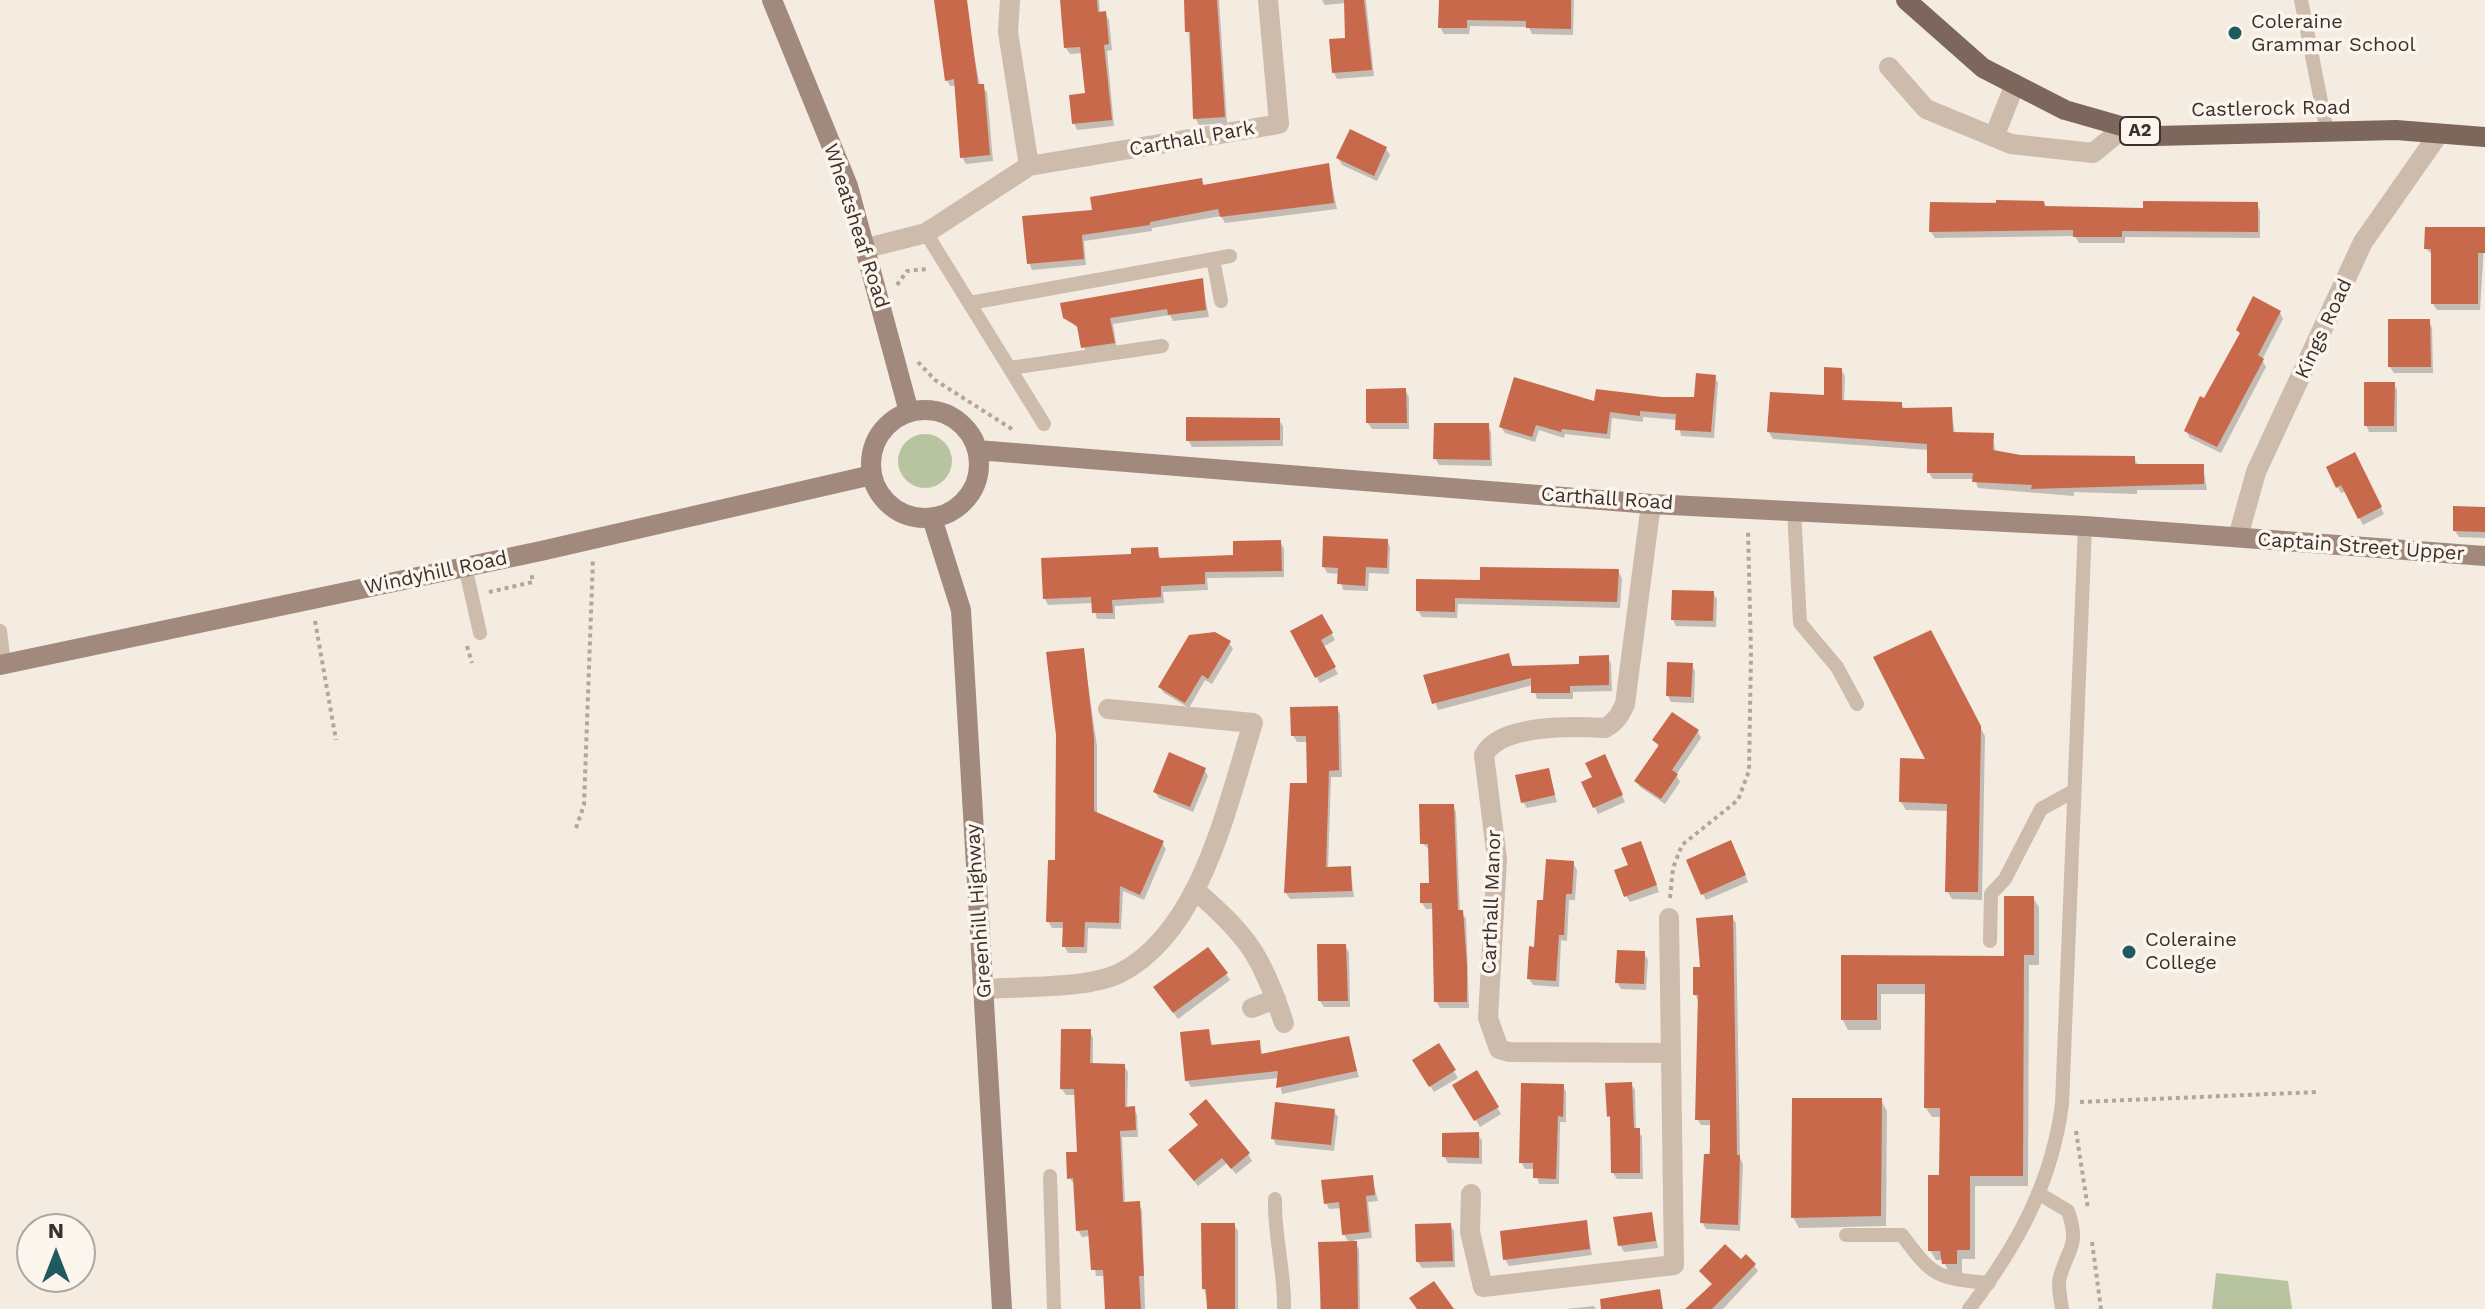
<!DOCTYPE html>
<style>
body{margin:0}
#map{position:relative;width:2485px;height:1309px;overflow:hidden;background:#f4ebe1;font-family:"Work Sans",sans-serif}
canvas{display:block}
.north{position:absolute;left:16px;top:1213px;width:80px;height:80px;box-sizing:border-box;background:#fbf5ee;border:2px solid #aea6a0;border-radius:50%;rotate:0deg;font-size:22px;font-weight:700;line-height:32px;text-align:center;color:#3b302b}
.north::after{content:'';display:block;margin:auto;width:28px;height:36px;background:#1f5a5e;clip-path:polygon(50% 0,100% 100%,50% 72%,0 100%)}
</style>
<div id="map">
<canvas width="2485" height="1309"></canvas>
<div class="north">N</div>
</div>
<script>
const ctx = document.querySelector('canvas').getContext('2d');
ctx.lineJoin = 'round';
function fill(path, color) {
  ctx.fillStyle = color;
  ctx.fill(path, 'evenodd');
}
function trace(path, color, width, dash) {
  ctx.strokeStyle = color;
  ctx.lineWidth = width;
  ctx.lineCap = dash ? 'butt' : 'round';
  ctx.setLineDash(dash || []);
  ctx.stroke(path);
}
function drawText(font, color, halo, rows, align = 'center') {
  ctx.font = font + ' "Work Sans",sans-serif';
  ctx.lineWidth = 7;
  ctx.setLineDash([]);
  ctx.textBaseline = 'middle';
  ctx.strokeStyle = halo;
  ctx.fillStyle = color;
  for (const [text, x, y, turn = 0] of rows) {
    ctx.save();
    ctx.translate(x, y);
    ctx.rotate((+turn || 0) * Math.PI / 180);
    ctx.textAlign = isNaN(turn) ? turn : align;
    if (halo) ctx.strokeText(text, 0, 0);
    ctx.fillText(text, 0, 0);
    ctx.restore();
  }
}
const green = new Path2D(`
 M898 461a27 27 0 1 1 54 0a27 27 0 1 1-54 0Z
 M2216,1273L2288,1281L2292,1309H2212Z`);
const shadow = new Path2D(`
 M934,0H963L980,86L987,92L993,161L966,164L962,157L956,86H950L947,80Z
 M1063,0H1099L1100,14L1105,13L1109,20L1112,50L1107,51L1114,126L1077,130L1074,123L1087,95L1083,53L1070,54L1066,48Z
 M1186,0H1219L1227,123L1199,125L1195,118Z
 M1322,0H1366L1374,76L1337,79L1334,73L1348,40L1345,3L1325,5Z
 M1441,0H1574L1573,35L1532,34L1529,27L1470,26L1469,34H1444L1440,27Z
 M1386,149L1390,155L1377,181L1342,165L1338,158Z
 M1328,165L1337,209L1225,223L1221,216L1152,228V231L1084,241L1086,265L1032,270L1029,263L1094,212L1201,180L1205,187Z
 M2020,202L2043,203L2046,208L2145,210L2257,204L2260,211V238L2125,237V243H2079L2075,236L1935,238L1931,232L1932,204Z
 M2485,230L2480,310H2437L2433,304V255L2426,249Z
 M1202,281L1209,317L1173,321L1170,315L1113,324L1117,349L1086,353L1080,330L1065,317Z
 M2280,313L2283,319L2262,360L2266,367L2221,453L2190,438L2186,431L2241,336L2238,330Z
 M2429,321L2432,328L2433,373H2394L2390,367Z
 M1841,370L1845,376L1844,402L1901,404L1905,410L1951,409L1955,434L1992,435L1996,453L2021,457L2134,458L2138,465L2203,466L2207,490H2137V494L2074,492V496L1978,488L1975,479H1933L1929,473V450L1773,439L1769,432L1826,397Z
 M1714,376L1718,383L1714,438L1681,436L1678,420L1643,417V422L1612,418L1610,439L1565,434L1564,438L1539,430L1535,442L1505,433L1501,427L1596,404L1696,399Z
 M2394,384L2397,390V432H2369L2366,425Z
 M1405,390L1409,397V429H1372L1368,423Z
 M1279,420L1283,426V446L1192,447L1188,440Z
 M1487,425L1491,432L1492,466L1439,465L1435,458Z
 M2358,461L2384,514L2363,525L2346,491L2341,493L2328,468Z
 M2485,509V538L2459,537L2455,531Z
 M1387,540L1390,547L1389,574L1369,573L1368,591L1343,590L1339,574L1327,573L1324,567Z
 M1280,542L1284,549V577L1207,578L1208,590L1163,592L1164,603L1115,606V619H1097L1093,603L1048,605L1045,599L1133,556L1157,549L1161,560L1235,557Z
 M1618,571L1622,578L1620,608L1458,604L1457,618L1422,617L1418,611L1482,582Z
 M1713,593L1717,599L1716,627L1676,626L1673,620Z
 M1322,616L1335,640L1323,647L1338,674L1320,683L1292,632Z
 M1930,633L1985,736L1982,900L1952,899L1947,891L1949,811L1906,810L1901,802L1928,761Z
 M1229,643L1233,649L1212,684L1205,680L1189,708L1164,693L1160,687Z
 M1083,650L1097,746V814L1162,843L1166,849L1144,900L1123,891L1121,929L1088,928L1087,953H1068L1064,946L1065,928H1052L1048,921Z
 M1508,655L1513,667L1581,666L1608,657L1611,664L1612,691L1573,692V699H1537L1533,685L1438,710L1426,676Z
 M1691,665L1695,671L1694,703L1671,702L1668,696Z
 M1337,708L1340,714L1342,777H1331L1328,869L1350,868L1354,897L1290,899L1286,893L1292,785H1309L1308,742H1297L1293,735Z
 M1698,732L1701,738L1676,775L1680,782L1665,804L1640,787L1636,781L1659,748L1655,740Z
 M1607,763L1625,802L1598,814L1584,783L1594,778Z
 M1204,769L1208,776L1193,812L1159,798L1155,792Z
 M1548,770L1557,802L1527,808L1523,802Z
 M1453,806L1456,812L1460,912L1466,918L1469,1008H1440L1436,1001L1434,909H1426L1422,903L1431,885L1430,850L1422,843Z
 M1644,849L1659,892L1630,902L1626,896L1630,866Z
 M1734,849L1748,882L1706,900L1703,894Z
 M1573,863L1577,870L1575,900H1569L1567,941L1561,940L1559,987L1533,985L1529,979L1545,902Z
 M2033,898L2039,907V965H2029L2028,1186H1975V1259H1962V1273H1949L1943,1260H1936L1930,1250L1941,1177L1942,1117H1932L1926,1108L1927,994H1881V1030H1848L1843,1020V957L2006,958Z
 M1732,917L1736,923L1740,1158L1743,1164L1740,1231L1706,1229L1702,1222L1712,1125H1701L1697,1119L1698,1001L1695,994L1702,969Z
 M1345,946L1349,952L1350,1007H1324L1320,1001Z
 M1644,953L1648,960L1646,990L1621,989L1617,982Z
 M1226,974L1230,980L1178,1019L1160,994Z
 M1090,1031L1093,1038V1065L1124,1066L1128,1072L1127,1109L1134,1108L1137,1115L1138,1137H1122L1125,1204L1138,1203L1142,1210L1145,1309H1107L1106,1276H1096L1090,1236L1082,1237L1078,1230L1075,1184L1069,1178L1079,1154L1076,1095H1066L1062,1089Z
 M1208,1031L1213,1047L1259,1042L1263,1056L1348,1038L1359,1077L1282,1094L1279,1078L1191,1087L1187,1080Z
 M1438,1046L1458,1078L1434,1092L1414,1061Z
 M1477,1073L1501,1114L1480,1127L1455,1085Z
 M1631,1084L1635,1090L1636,1130L1642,1136L1643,1179H1617L1613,1173L1612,1123L1609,1116Z
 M1563,1086L1566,1092V1122H1560L1559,1184H1539L1535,1169H1525L1521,1162Z
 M1881,1100L1887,1111L1886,1226L1799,1228L1793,1217Z
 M1334,1111L1338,1117L1334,1151L1276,1145L1273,1138Z
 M1478,1134L1482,1141V1164L1448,1163L1444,1156Z
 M1248,1154L1252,1161L1236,1174L1227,1163L1198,1186L1174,1157Z
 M1372,1177L1378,1201L1368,1202L1372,1238L1354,1240L1359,1249L1360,1309H1320V1244L1349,1243L1344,1234L1342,1208L1329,1209L1326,1203Z
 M1651,1214L1658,1248L1624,1252L1620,1245Z
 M1586,1222L1592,1255L1509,1266L1505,1259Z
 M1234,1225L1238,1231V1309H1209L1204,1289Z
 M1450,1225L1454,1231L1455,1267L1422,1268L1418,1262Z
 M1740,1262L1754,1265L1758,1271L1723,1309H1688L1714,1286L1701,1271Z
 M1594,1306L1596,1309H1565Z`);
const building = new Path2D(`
 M934,0H967L978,84H984L990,155L960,158L954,79L945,81Z
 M1060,0H1097L1098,12L1106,11L1109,44L1104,45L1112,120L1072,124L1069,95L1085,93L1080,47L1064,48Z
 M1184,0H1217L1225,117L1193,119L1190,32H1185Z
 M1344,0H1364L1372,70L1332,73L1329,39L1345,38Z
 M1439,0H1571V29L1526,28V21L1467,20V28H1438Z
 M1350,129L1387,147L1374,176L1336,158Z
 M1329,163L1334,203L1220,217L1218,209L1150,222V225L1082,235L1084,259L1027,264L1022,216L1092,210L1090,197L1202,178L1203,185Z
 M1996,200L2044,201L2045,206L2143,208V201L2258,202V232L2122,231V237H2073V230L1929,232L1930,202L1996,203Z
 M2425,227H2485V253H2478V304H2431V249H2424Z
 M1203,278L1206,310L1168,315L1167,309L1110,318L1115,343L1081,348L1077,326L1063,318L1060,303Z
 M2253,296L2281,311L2258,355L2264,359L2217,447L2184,431L2200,396L2204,398L2240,333L2236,330Z
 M2388,319H2430L2431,367H2388Z
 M1824,367L1842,368V400L1902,402V408L1952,407L1953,432L1994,433L1993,450L2021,455L2135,456V464H2204V484L2031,489L2032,485L1972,482L1973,473H1927V444L1767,432L1770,392L1824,395Z
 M1696,373L1716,375L1711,432L1675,430L1676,414L1640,411V416L1610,412L1607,434L1562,429L1561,432L1536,425L1532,437L1499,427L1514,377L1594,401L1596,389L1662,397H1694Z
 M2364,382H2395L2394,426H2364Z
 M1406,388L1407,423H1366V389Z
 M1186,417L1280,418V440L1186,441Z
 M1434,423H1489L1490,460L1433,459Z
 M2355,452L2382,507L2358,519L2341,485L2336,488L2326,467Z
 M2453,506L2485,507V532L2453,531Z
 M1323,536L1388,539L1387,568L1366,567L1365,586L1337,584L1338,568L1322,567Z
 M1281,540L1282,571L1205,572V584L1161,586V597L1112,600L1113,613H1092L1091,597L1043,599L1041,558L1131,554V548L1158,547L1159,558L1233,555V541Z
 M1480,567L1619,569L1617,602L1455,598V612L1416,611V579L1480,580Z
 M1672,590L1714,591L1713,621L1671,620Z
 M1322,614L1333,633L1321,640L1336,667L1315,678L1290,631Z
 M1931,630L1981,726L1978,892H1945L1947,804L1899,802L1900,758L1925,759L1873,657Z
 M1215,632L1231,641L1208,679L1202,675L1185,703L1158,687L1189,635Z
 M1084,648L1094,738V811L1164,841L1140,895L1120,886L1119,923L1085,922L1084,947H1062L1063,922H1046L1048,860H1055L1056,735L1046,652Z
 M1509,653L1512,666L1579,664V656L1609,655V685L1570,686V693H1531V678L1432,704L1423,675Z
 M1667,662L1693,663L1691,697L1666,696Z
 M1338,706L1339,770L1329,771L1326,867L1351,866L1352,891L1284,893L1290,783H1307L1306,736H1291L1290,707Z
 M1672,712L1699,730L1672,770L1678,774L1661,799L1634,781L1659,745L1652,740Z
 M1169,752L1206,768L1190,807L1153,792Z
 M1605,754L1623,795L1593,808L1581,782L1592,777L1585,763Z
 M1549,768L1555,795L1521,803L1515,775Z
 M1419,804H1454L1458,910H1463L1467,965V1002H1434L1432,903H1420V883H1429L1428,844H1420Z
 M1731,840L1746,875L1701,895L1686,860Z
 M1641,841L1657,885L1624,897L1614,870L1628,865L1621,848Z
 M1546,859L1574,861L1572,894H1566L1564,935H1559L1556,981L1527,979L1529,946L1534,947L1537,900H1543Z
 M2004,896H2034V955H2024L2023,1176H1970V1250H1957V1264H1942L1940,1251H1928V1175H1939L1940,1108H1924L1925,984H1877V1020H1841V955L2004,956Z
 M1733,915L1737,1155H1740L1738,1225L1700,1223L1704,1154H1710V1120H1695L1698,995H1693V967H1700L1696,918Z
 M1317,944H1346L1348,1001H1318Z
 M1208,947L1228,973L1173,1013L1153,987Z
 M1617,950L1645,951L1644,984L1615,983Z
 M1061,1029H1091L1090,1063L1125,1064V1107L1135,1106L1136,1130L1120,1131L1123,1202L1140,1201L1144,1276H1139L1141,1309H1105L1103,1270H1091L1088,1230L1076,1231L1073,1178L1067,1179L1066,1152H1077L1074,1089H1060Z
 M1209,1029L1211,1045L1260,1040L1261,1054L1349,1036L1357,1071L1276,1088L1278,1071L1185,1081L1180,1032Z
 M1439,1043L1456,1070L1429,1087L1412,1060Z
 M1477,1070L1499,1107L1474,1121L1452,1085Z
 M1632,1082L1634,1128H1640V1173H1611L1610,1116L1607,1117L1605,1083Z
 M1521,1083L1564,1084L1563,1117L1558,1116L1556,1179L1533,1178V1163H1519Z
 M1792,1098H1882L1881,1216L1791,1218Z
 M1206,1099L1250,1153L1231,1169L1222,1158L1194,1181L1168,1150L1198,1125L1189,1114Z
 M1275,1102L1335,1109L1331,1145L1271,1139Z
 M1479,1132V1158L1442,1157V1133Z
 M1373,1175L1375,1195L1366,1196L1369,1232L1342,1235L1339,1202L1324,1204L1321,1180Z
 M1652,1212L1656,1241L1618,1246L1613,1217Z
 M1587,1220L1590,1249L1503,1260L1500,1231Z
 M1201,1223H1235V1309H1207L1206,1289H1202Z
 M1451,1223L1453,1261L1416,1262L1415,1224Z
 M1357,1241L1358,1309H1321L1318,1242Z
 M1725,1244L1741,1259L1746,1254L1756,1264L1712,1309H1685L1712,1284L1699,1271Z
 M1434,1281L1454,1309H1417L1409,1298Z
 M1660,1289L1663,1309H1601L1600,1299Z`);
const path = new Path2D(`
 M897,285L907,271L928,269
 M918,362L935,380L1015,431
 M489,592L533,582L531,572
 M315,621L336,740
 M467,646L472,663
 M576,828L584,805L593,558
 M1670,898L1673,868L1682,845L1738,800L1749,771L1751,654L1748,530
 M2080,1102L2318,1092
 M2076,1131L2088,1209
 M2092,1242L2101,1309`);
const lane = new Path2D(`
 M2301,0L2327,132
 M926,233L1044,424
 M1213,259L1221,301
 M970,303L1230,256
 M1010,368L1162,346
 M1794,510L1800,623L1837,667L1857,704
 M465,566L480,633
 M0,631L4,664
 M1990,941L1991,894L2005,879L2041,809L2072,792
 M1050,1176L1054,1309
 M2038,1193L2068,1211C2080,1246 2068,1248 2060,1277C2057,1286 2061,1300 2062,1309
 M1275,1199C1274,1236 1285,1272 1284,1309
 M1846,1235H1902C1933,1277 1936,1278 1989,1283
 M1969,1309C2017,1246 2052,1183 2062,1104L2085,526`);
const street = new Path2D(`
 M1010,0L1008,32L1029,166
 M1889,67L1926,109L2011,144L2093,153L2125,127
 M1994,137L2015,84
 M867,248L926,233L1029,166L1279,124L1268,0
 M1651,504L1625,704C1620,715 1616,722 1605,728C1573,726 1500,724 1484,755L1497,859L1488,1018L1499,1049L1509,1052L1671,1053
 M2238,537L2256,472L2363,242L2438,135
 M1195,890C1248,936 1262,956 1284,1023
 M986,989C1023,986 1088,989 1120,973C1202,931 1227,804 1253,723L1108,709
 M1252,1008L1276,999
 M1471,1194L1470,1232L1483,1287L1674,1265L1669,918`);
const secondary = new Path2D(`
 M772,0L848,186L909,412
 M871 464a54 54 0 1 1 108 0a54 54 0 1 1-108 0Z
 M977,450L1651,504L2085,526L2485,556
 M932,518L961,610L1002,1309
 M0,665L541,551L872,475`);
const primary = new Path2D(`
 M1906,0L1983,68L2065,110L2156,136L2396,130L2485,137`);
const markers = [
 [2235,33,8,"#1f5a5e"],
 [2129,952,8,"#1f5a5e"]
];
const shields = [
 [2140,131,40]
];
const shieldNames = [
 ["A2",2140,131]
];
const poiNames = [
 ["Coleraine",2251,22],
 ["Grammar School",2251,45],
 ["Coleraine",2145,940],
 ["College",2145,963]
];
const streetNames = [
 ["Castlerock Road",2271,109,-1],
 ["Carthall Park",1192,139,-10],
 ["Wheatsheaf Road",856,226,72],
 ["Kings Road",2324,329,-65],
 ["Carthall Road",1607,499,4],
 ["Captain Street Upper",2361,547,4],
 ["Windyhill Road",436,573,-12],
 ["Carthall Manor",1492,902,-88],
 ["Greenhill Highway",979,911,-94]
];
fill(green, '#b8c4a0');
fill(shadow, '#0003');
fill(building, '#c8694b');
trace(path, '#b9a596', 4, [4, 4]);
trace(lane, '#cdbbac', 14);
trace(street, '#cdbbac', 20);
trace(secondary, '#a18a7d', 20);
trace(primary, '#7d675c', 20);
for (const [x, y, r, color] of markers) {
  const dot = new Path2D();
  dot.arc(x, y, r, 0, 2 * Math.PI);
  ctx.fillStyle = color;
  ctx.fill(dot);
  trace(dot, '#fbf5ee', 3);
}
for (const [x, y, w] of shields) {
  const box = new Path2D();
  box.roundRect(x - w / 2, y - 14, w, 28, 6);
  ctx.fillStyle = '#fbf5ee';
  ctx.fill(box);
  trace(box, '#3b302b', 2);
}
drawText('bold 18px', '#3b302b', null, shieldNames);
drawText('20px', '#3b302b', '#fbf5ee', poiNames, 'left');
drawText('20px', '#3b302b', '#fbf5ee', streetNames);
</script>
